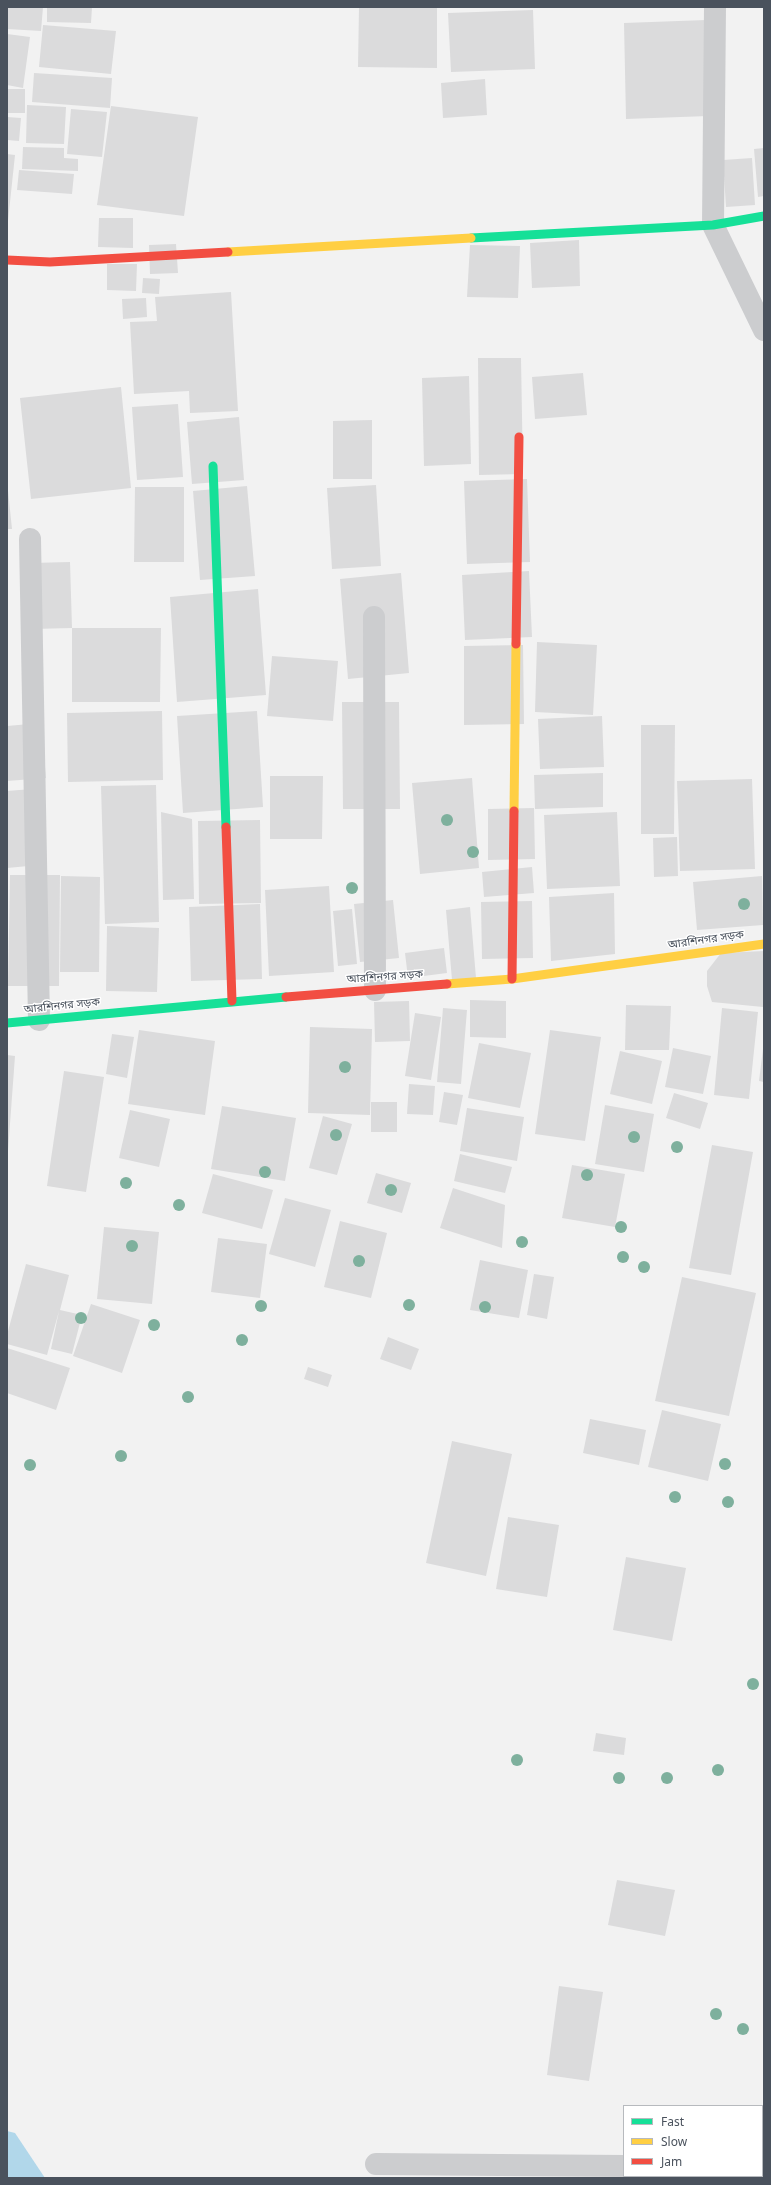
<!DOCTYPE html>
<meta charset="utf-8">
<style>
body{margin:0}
#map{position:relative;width:771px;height:2185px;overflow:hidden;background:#f2f2f2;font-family:"Noto Sans",sans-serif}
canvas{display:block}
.frame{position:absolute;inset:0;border:8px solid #4a525d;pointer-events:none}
.legend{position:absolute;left:623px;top:2105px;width:140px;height:72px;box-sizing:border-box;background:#fff;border:1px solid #b7babe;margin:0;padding:5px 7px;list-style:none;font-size:12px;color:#4a525d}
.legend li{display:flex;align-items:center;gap:8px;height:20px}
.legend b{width:20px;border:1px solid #b7babe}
</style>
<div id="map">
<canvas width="771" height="2185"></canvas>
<div class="frame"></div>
<ul class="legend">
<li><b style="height:5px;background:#16e098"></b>Fast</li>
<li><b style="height:5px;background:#ffcf43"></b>Slow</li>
<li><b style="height:5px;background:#f24e42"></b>Jam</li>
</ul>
</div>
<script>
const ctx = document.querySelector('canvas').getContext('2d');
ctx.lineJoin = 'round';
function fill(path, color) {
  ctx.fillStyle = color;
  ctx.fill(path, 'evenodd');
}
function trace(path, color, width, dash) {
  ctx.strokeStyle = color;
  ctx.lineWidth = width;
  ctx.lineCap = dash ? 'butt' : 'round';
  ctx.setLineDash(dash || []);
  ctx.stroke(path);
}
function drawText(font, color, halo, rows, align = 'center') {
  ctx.font = font + ' "Noto Sans","Noto Sans Bengali",sans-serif';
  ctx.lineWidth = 3;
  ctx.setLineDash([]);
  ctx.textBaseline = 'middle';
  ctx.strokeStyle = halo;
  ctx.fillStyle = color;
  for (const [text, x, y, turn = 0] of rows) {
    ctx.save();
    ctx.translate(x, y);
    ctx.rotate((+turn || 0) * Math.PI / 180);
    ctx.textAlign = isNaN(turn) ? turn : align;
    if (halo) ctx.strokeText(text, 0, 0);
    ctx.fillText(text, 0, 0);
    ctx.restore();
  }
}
const water = new Path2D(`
 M7,2131L15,2133L45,2178H7Z`);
const building = new Path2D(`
 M7,7H43L41,31L7,29Z
 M47,7H92L91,23L47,22Z
 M359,7H437V68L358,67Z
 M533,10L535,69L451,72L448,13Z
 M706,20L708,116L626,119L624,23Z
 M43,25L116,31L111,74L39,67Z
 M7,34L30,37L23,88L7,85Z
 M34,73L112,78L110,108L32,102Z
 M485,79L487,115L443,118L441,83Z
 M7,89H25V113H7Z
 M27,105L66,107L64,144L26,143Z
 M111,106L198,117L184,216L97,205Z
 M71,109L107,112L102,157L67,154Z
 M7,117L21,118L19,141L7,140Z
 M23,147L64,148V158L78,159V171L22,169Z
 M764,148V196L758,197L754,149Z
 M7,154L15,155L8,221H7Z
 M752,158L755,205L726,207L723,160Z
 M19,170L74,174L72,194L17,190Z
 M99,218H133V248L98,247Z
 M579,240L580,286L532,288L530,243Z
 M176,244L178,273L150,274L149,245Z
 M470,245L520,246L518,298L467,297Z
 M107,264H137L136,291L107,290Z
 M143,278L160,279L159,294L142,293Z
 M231,292L238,411L190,413L189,391L134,394L130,322L157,321L155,297Z
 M146,298L147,317L123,319L122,299Z
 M478,358H521L523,474L479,475Z
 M583,373L587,415L535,419L532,377Z
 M469,376L471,464L424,466L422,378Z
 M121,387L131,488L31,499L20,398Z
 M178,404L183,477L137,480L132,407Z
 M239,417L244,480L192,484L187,422Z
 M372,420V479H333V421Z
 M527,479L530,562L467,564L464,481Z
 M7,481L12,529H7Z
 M376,485L381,566L332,569L327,488Z
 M247,486L255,576L200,580L193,491Z
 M135,487H184V562H134Z
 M70,562L72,628L33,629L32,563Z
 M529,571L532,637L465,640L462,575Z
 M401,573L409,673L348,679L340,579Z
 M258,589L266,695L177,702L170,597Z
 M72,628H161L160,702H72Z
 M537,642L597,645L593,715L535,712Z
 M523,645L524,724L464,725V646Z
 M272,656L338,661L333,721L267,716Z
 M342,702H399L400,809H343Z
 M162,711L163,780L68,782L67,713Z
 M257,711L263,807L183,813L177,716Z
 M602,716L604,767L540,769L538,719Z
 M41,723L46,778L7,781V726Z
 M641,725H675L674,834H641Z
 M603,773V807L535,809L534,775Z
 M270,776H323L322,839H270Z
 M472,778L479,868L420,874L412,783Z
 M752,779L755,869L680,871L677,781Z
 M156,785L159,922L105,924L101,786Z
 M32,789L39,865L7,868V791Z
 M534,808L535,859L488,860V809Z
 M161,812L192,819L194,899L163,900Z
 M617,812L620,886L547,889L544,815Z
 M260,820L261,903L199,904L198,821Z
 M677,837L678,876L654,877L653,838Z
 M532,867L534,893L484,897L482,872Z
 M10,875H60L59,986H8Z
 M61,876L100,877L99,972H60Z
 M762,876L763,925L697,930L693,882Z
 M329,886L334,972L269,976L265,890Z
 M614,893L615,954L551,961L549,897Z
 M393,900L399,958L360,962L354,904Z
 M532,901L533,958L482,959L481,902Z
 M260,904L262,979L191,981L189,907Z
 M470,907L476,978L452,980L446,910Z
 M352,909L357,964L338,966L333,911Z
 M107,926L159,928L157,992L106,991Z
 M444,948L447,973L408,978L405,953Z
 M764,951L763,1007L712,1002L707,986V971L721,953Z
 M470,1000L506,1001V1038L470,1037Z
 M409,1001L410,1041L375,1042L374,1002Z
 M626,1005L671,1006L669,1050H625Z
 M443,1008L467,1010L461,1084L437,1082Z
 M722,1008L758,1012L749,1099L714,1095Z
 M415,1013L441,1017L431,1080L405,1076Z
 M310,1027L372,1029L370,1115L308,1113Z
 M139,1030L215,1041L205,1115L128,1104Z
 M550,1030L601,1037L585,1141L535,1134Z
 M112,1034L134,1037L127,1078L106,1074Z
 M479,1043L531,1053L520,1108L468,1098Z
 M673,1048L711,1056L703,1094L665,1087Z
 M763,1049H764V1082L759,1081Z
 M620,1051L662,1061L652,1104L610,1094Z
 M7,1055L15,1056L8,1151H7Z
 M64,1071L104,1077L86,1192L47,1186Z
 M409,1084L435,1086L433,1115L407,1114Z
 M444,1092L463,1095L457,1125L439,1122Z
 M674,1093L708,1103L700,1129L666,1118Z
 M371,1102H397V1132H371Z
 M605,1105L654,1114L644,1172L595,1164Z
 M222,1106L296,1118L285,1181L211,1169Z
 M467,1108L524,1117L517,1161L460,1151Z
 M130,1110L170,1119L159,1167L119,1158Z
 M323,1116L352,1124L337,1175L309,1168Z
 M712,1145L753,1152L731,1275L689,1268Z
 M460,1154L512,1167L505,1193L454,1181Z
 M572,1165L625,1174L615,1227L562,1218Z
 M376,1173L411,1183L402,1213L367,1203Z
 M213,1174L273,1190L262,1229L202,1213Z
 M453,1188L505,1205L502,1248L440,1228Z
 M285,1198L331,1210L315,1267L269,1254Z
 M340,1221L387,1233L371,1298L324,1287Z
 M104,1227L159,1232L152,1304L97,1299Z
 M218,1238L267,1244L260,1298L211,1292Z
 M480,1260L528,1270L519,1318L470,1310Z
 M26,1264L69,1275L60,1310L82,1315L72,1354L51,1349L59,1311L47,1355L7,1344V1335Z
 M534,1274L554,1277L547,1319L527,1315Z
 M682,1277L756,1293L729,1416L655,1401Z
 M91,1304L140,1320L122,1373L73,1356Z
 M388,1337L419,1349L411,1370L380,1359Z
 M7,1348L70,1368L56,1410L7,1393Z
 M308,1367L332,1375L328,1387L304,1379Z
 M662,1410L721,1424L708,1481L648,1467Z
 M590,1419L646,1430L639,1465L583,1453Z
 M452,1441L512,1454L486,1576L426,1563Z
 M508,1517L559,1525L547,1597L496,1589Z
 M626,1557L686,1568L672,1641L613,1630Z
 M596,1733L626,1738L624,1755L593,1751Z
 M617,1880L675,1890L665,1936L608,1925Z
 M559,1986L603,1992L589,2081L547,2075Z`);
const street = new Path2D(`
 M715,7L713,225L764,330
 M30,539L39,1020
 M374,617L375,990
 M762,2143L764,2142
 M376,2164L624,2166`);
const fast = new Path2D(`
 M471,238L713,225L764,216
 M213,466L226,827
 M7,1023L286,997`);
const slow = new Path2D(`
 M228,252L471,238
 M514,811L516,644
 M447,984L512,979L764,944`);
const jam = new Path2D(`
 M7,260L50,262L228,252
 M516,644L519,437
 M226,827L232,1001
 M512,979L514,811
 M286,997L447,984`);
const trees = [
 [447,820],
 [473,852],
 [352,888],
 [744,904],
 [345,1067],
 [336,1135],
 [634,1137],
 [677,1147],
 [265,1172],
 [587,1175],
 [126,1183],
 [391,1190],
 [179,1205],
 [621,1227],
 [522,1242],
 [132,1246],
 [623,1257],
 [359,1261],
 [644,1267],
 [409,1305],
 [261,1306],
 [485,1307],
 [81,1318],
 [154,1325],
 [242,1340],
 [188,1397],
 [121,1456],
 [725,1464],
 [30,1465],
 [675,1497],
 [728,1502],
 [753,1684],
 [517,1760],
 [718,1770],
 [619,1778],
 [667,1778],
 [716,2014],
 [743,2029]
];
const streetNames = [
 ["আরশিনগর সড়ক",706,940,-8],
 ["আরশিনগর সড়ক",385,977,-4],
 ["আরশিনগর সড়ক",62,1006,-6]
];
fill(water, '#b1d7ea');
fill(building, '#dbdbdc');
trace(street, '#cccdcf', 22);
trace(fast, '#16e098', 9);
trace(slow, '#ffcf43', 9);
trace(jam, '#f24e42', 9);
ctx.fillStyle = '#7eb09d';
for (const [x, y] of trees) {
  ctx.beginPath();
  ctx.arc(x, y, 6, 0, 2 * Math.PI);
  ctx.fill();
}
drawText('11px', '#4a525d', '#fff', streetNames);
</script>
